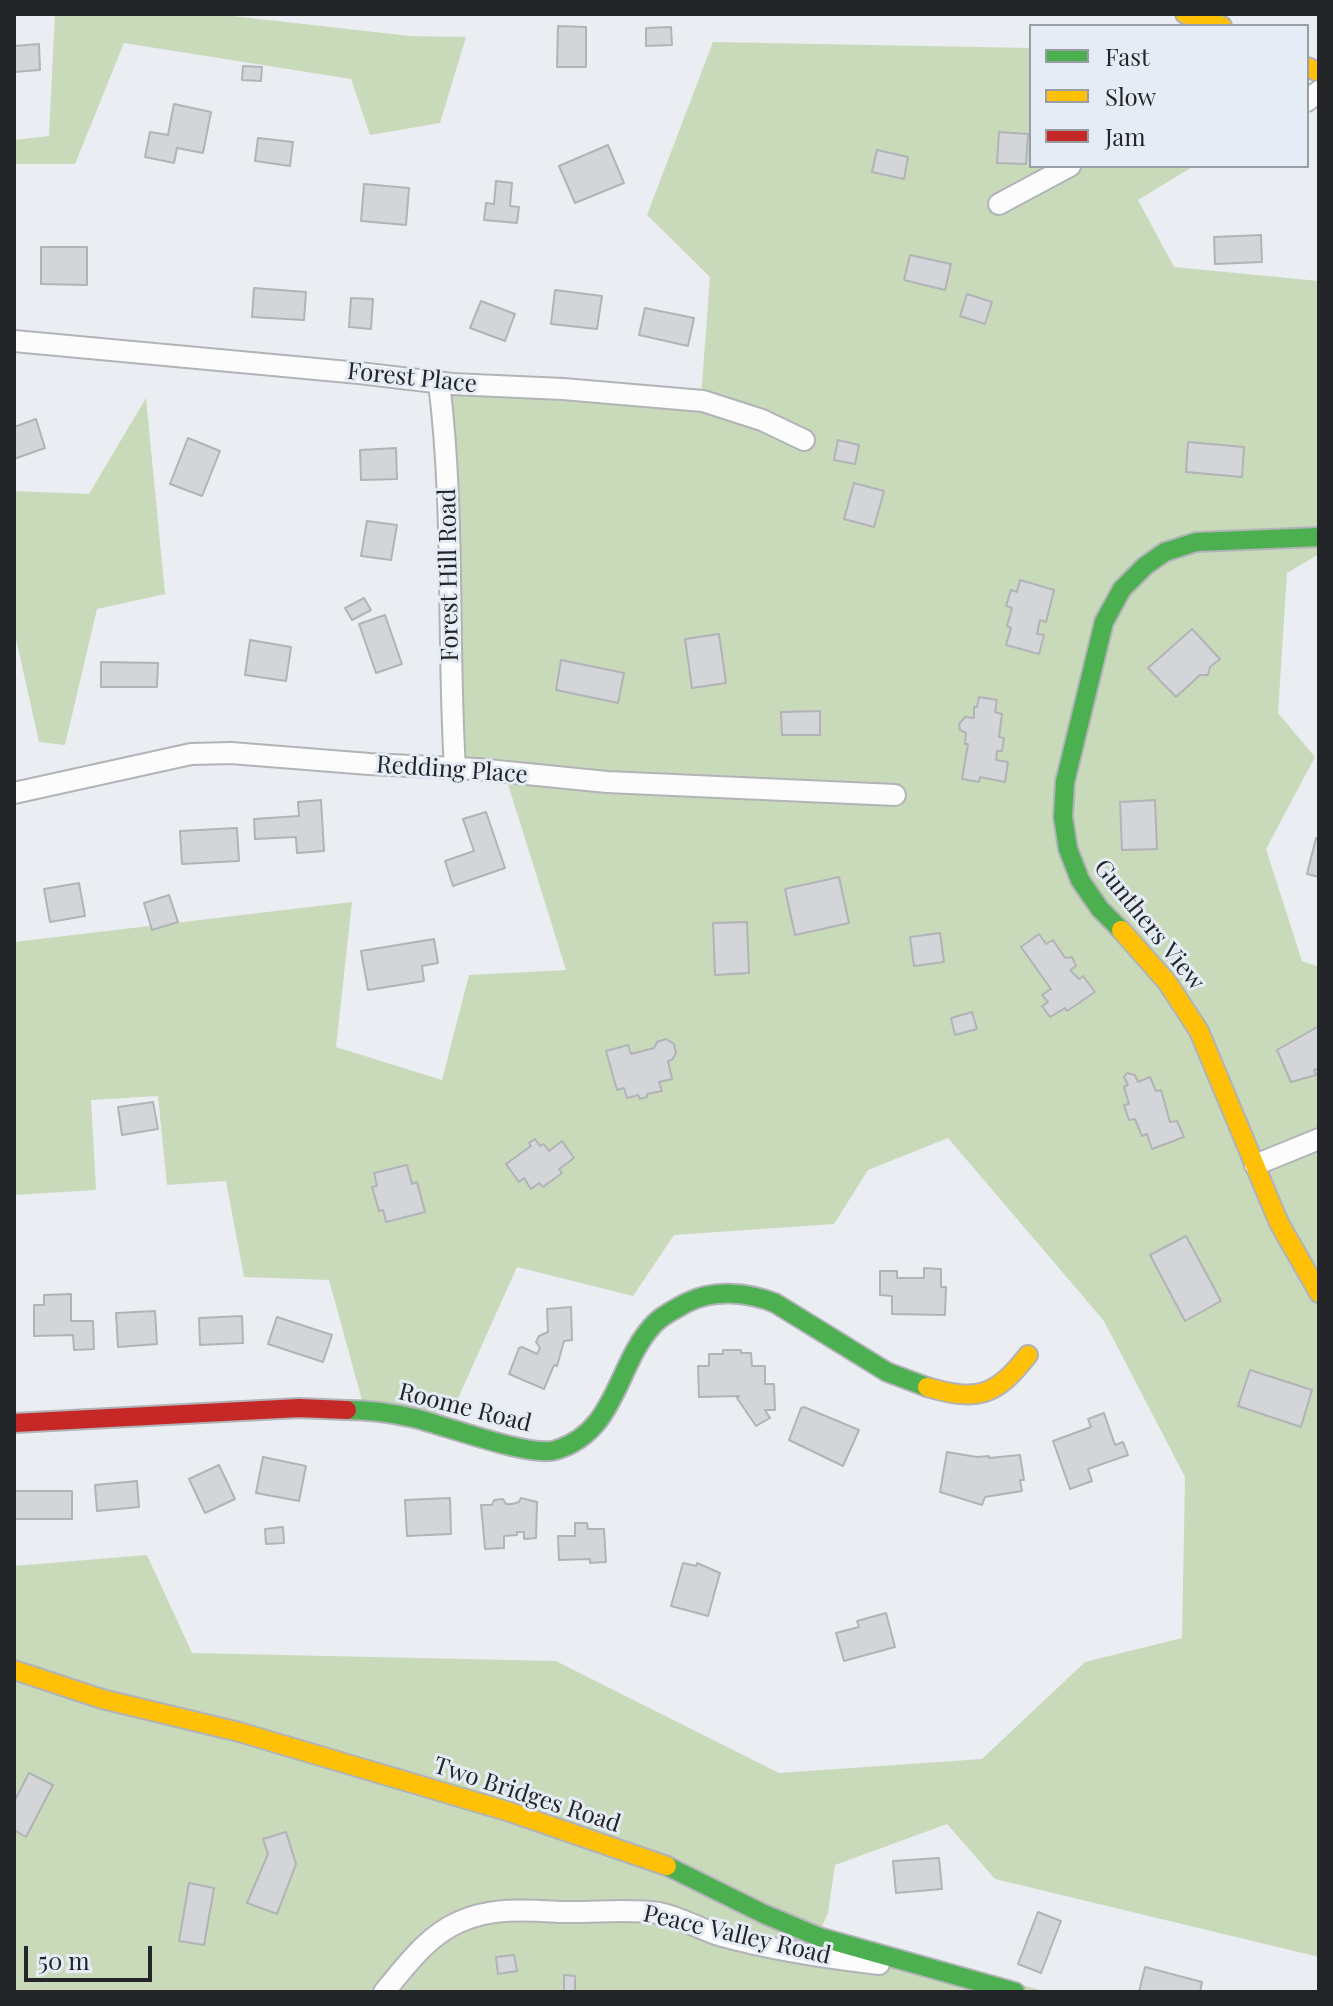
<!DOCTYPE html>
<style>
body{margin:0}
#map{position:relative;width:1333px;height:2006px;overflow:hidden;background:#eaedf2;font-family:"Playfair Display",serif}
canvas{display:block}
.frame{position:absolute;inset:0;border:16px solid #232528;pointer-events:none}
.legend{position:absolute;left:1029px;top:24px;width:280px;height:144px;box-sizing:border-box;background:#e6ecf5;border:2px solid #989ca3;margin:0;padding:10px 14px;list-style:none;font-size:24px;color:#232528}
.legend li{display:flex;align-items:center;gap:16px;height:40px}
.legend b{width:40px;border:2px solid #989ca3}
.scale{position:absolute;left:24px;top:1946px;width:128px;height:36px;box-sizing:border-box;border:4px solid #232528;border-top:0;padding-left:10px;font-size:24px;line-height:28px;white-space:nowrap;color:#232528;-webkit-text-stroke:6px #e6ecf5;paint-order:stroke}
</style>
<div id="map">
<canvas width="1333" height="2006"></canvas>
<div class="frame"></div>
<ul class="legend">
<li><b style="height:10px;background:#4caf50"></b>Fast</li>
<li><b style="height:10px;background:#ffc107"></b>Slow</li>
<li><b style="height:10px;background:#c62828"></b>Jam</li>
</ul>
<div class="scale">50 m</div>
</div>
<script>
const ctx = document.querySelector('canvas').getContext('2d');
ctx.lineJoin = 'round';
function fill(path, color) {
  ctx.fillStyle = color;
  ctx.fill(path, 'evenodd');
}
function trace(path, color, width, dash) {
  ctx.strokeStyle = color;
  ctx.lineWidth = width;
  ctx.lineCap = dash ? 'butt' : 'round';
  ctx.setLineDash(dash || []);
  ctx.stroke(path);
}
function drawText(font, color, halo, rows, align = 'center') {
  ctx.font = font + ' "Playfair Display",serif';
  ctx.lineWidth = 6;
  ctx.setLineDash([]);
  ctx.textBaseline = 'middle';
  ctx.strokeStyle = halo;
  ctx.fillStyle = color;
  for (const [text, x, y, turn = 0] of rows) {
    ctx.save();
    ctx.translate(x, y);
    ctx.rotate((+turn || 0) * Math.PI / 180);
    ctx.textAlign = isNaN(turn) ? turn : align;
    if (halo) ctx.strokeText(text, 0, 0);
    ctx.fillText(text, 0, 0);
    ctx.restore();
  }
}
const green = new Path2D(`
 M55,14H215L410,36L466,37L440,123L370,135L351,79L124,43L75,164H14V140L49,136Z
 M713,42L1031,48V166H1194L1138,200L1174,267L1319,281V554L1287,573L1278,713L1315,757L1266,849L1302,961L1319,967V1957L995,1879L947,1824L835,1865L828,1913L819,1933L1049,1992H14V1566L147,1555L192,1653L556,1661L779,1773L982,1759L1085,1662L1182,1638L1185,1477L1104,1321L948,1138L868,1170L834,1224L674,1235L633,1296L517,1267L451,1414L363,1404L329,1280L244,1277L226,1181L167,1185L158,1096L91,1100L96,1190L14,1195V942L352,902L336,1047L442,1080L469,975L566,970L503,768L455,763L442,381L701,397L710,277L647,215Z
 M146,398L165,594L97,609L65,745L39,742L14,630V491L89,494Z`);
const building = new Path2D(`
 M558,26L586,27V67H557Z
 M671,27L672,45L646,46V28Z
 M39,44L40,70L14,72V46Z
 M243,66L262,67L261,81L242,80Z
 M174,104L211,112L203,153L177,148L174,163L145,157L150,132L168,135Z
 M999,132L1028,134L1026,164L997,163Z
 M258,138L293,142L290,166L255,161Z
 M608,145L624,183L575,203L559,166Z
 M877,150L908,157L904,179L872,172Z
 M496,181L512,183L510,206L519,207L517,223L484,220L486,203L494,204Z
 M364,184L409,188L406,225L361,221Z
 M1261,235L1262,262L1215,264L1214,237Z
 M41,247H87V285L41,284Z
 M910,255L951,264L945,290L904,280Z
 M254,288L306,292L304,320L252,317Z
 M555,290L602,296L597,329L551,324Z
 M967,294L992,302L985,324L960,316Z
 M351,298L373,299L371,329L349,327Z
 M481,301L515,314L505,341L470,328Z
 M645,308L694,318L688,346L639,335Z
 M36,419L45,448L14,459V427Z
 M188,438L220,451L202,496L170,484Z
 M838,440L859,445L855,464L834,460Z
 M1188,442L1244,447L1242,477L1186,472Z
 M396,448L397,479L361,480L360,450Z
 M854,483L884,491L874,527L844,519Z
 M367,521L397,525L391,560L361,556Z
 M1020,580L1054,590L1046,622L1040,620L1037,634L1044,635L1039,654L1006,645L1011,628L1007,626L1012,608L1006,606L1011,590L1017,592Z
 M364,598L371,610L352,620L345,608Z
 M385,615L402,664L376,673L359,624Z
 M1192,629L1220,659L1210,667L1208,675H1200L1176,697L1148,668Z
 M719,634L726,683L692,688L685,639Z
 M250,640L291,647L286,681L245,675Z
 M561,660L624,673L618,703L556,690Z
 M101,662L158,663L157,687H101Z
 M979,697L997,700L995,712L1002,714L999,737L1004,738L1002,751H997L996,760L1008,762L1005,782L980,777L979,782L962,779L968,744H965L966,733L960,730L959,724L965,717L974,718V707H977Z
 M820,711V735H782L781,712Z
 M321,800L324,851L297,853L296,837L255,839L254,819L299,816L298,802Z
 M1155,800L1157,849L1122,850L1120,802Z
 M486,812L505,868L453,886L445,861L474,851L463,819Z
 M237,828L239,861L182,864L180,831Z
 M1316,838L1319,839V877L1307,874Z
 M839,877L849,923L795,935L785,889Z
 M79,883L85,916L50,922L44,889Z
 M169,895L178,922L152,930L144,903Z
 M747,922L749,973L715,975L713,923Z
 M940,933L944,962L914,966L910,937Z
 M1039,934L1046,944L1053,940L1065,958L1072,957L1076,966L1070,970L1079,979L1083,976L1095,992L1067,1011L1065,1008L1050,1017L1042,1006L1048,1002L1042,995L1051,989L1021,947Z
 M434,939L438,963L422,966L424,981L368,990L361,951Z
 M972,1012L977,1029L955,1035L951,1018Z
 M1319,1026V1068L1314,1070L1316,1075L1291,1082L1277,1050Z
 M666,1039L674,1044L676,1053L672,1060L668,1061L672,1079L659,1082L662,1091L647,1094V1097L640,1099L638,1095L627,1098L624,1088L617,1090L606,1051L628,1045L631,1054L654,1048L657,1042Z
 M1127,1073L1135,1075L1138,1082L1150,1077L1156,1091L1161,1090L1170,1122L1177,1121L1184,1137L1152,1149L1147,1134L1142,1136L1135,1119L1129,1120L1124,1105L1129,1104L1124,1087L1128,1085L1124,1077Z
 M153,1102L158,1129L122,1135L118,1107Z
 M535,1139L540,1146L544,1144L549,1151L562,1141L574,1158L559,1169L562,1173L543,1187L539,1183L531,1189L524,1178L519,1182L506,1164L531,1146L529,1143Z
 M407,1165L412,1184L417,1182L425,1212L386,1222L383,1210L379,1211L372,1187L377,1186L374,1173Z
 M1186,1236L1221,1301L1185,1321L1150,1255Z
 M924,1268L941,1269V1287H946L945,1315L892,1314V1296L880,1295V1271H897V1278H924Z
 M71,1294V1321H93L94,1349L74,1350L73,1335L34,1336V1305H44V1295Z
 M571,1307L572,1340L564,1341L557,1366L554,1365L544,1389L509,1374L519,1348L522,1347L537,1354L540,1348L536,1342L539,1336L548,1332L547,1309Z
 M155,1311L157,1344L118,1347L116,1313Z
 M242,1316L243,1343L200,1345L199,1318Z
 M277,1317L332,1335L323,1362L268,1344Z
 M723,1350H741V1353H751L752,1366H765V1384H774L775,1410H765L770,1418L756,1426L737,1398L739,1396L699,1397L698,1366H709V1354H723Z
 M1250,1370L1312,1390L1301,1427L1238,1406Z
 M804,1407L859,1430L843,1466L789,1440L801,1408Z
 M1104,1413L1115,1445L1123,1442L1128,1455L1088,1469L1092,1481L1070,1489L1053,1441L1091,1427L1088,1419Z
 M947,1452L977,1457L989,1456V1458L1020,1455L1024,1480H1020L1022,1491L985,1497L982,1505L940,1492Z
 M263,1457L306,1466L299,1501L256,1493Z
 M219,1465L235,1499L205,1513L189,1479Z
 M137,1481L139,1507L97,1511L95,1485Z
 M14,1491H72V1519H14Z
 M450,1498L451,1534L407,1536L405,1500Z
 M521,1498L537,1502L536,1538L524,1539V1532H517V1535L504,1536V1548L485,1549L481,1505H492L494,1500L503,1499L506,1504H512L519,1502Z
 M575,1523H587L588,1529H604L606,1562L590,1563V1559L559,1560L558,1536H575Z
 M283,1527L284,1543L266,1544L265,1529Z
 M683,1563L696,1566L697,1563L720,1573L708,1616L671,1606Z
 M886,1613L895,1647L844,1661L836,1633L859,1627L857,1621Z
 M29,1773L53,1785L26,1837L14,1830V1802Z
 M286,1832L296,1864L277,1914L247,1903L268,1854L263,1839Z
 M939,1858L942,1889L896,1893L893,1861Z
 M189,1883L214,1888L204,1945L179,1941Z
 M1038,1912L1061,1921L1041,1973L1018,1964Z
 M514,1955L517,1971L498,1974L496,1957Z
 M1145,1967L1202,1982L1200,1992H1139Z
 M564,1975L575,1976V1992H564Z`);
const street = new Path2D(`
 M1307,101L1319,91
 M999,204L1070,166
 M14,341L359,373L452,384L563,389L703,401L762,420L804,440
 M439,383C455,510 447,640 455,768
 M14,793L191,754L231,753L369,764L477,769L607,782L895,795
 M1255,1165L1319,1139
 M384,1992C406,1966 427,1936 459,1922C492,1907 527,1910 562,1912C594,1913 627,1908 659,1913C681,1917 701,1930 722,1936C773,1950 826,1958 879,1964`);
const fast = new Path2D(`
 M1121,930L1100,909L1080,880L1068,849L1063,817L1065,782L1104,622L1122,589L1145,566L1165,552L1196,542L1319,537
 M347,1410C368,1410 392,1413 414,1418C444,1425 530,1458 556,1450C618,1431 616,1363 655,1323C664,1314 676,1309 686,1303C714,1289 747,1292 775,1303L887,1372L927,1387
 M667,1866L764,1914L819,1937L1015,1992`);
const slow = new Path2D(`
 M1185,14L1222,26
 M1307,67L1319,72
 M1121,930L1167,982L1199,1031L1279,1223L1319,1293
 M927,1387C978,1402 996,1396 1028,1355
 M14,1670L102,1699L239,1732L510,1812L667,1866`);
const jam = new Path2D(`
 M14,1423L299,1408L347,1410`);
const streetNames = [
 ["Forest Place",412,378,6],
 ["Forest Hill Road",449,575,-91],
 ["Redding Place",452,770,4],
 ["Gunthers View",1149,925,51],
 ["Roome Road",465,1408,14],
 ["Two Bridges Road",527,1795,18],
 ["Peace Valley Road",737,1935,13]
];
fill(green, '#c9dabb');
fill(building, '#d3d5d9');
trace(building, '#b1b3b7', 2);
trace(street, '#b1b3b7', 24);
trace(fast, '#b1b3b7', 22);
trace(slow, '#b1b3b7', 22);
trace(jam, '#b1b3b7', 22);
trace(street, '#fcfcfd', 20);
trace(fast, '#4caf50', 18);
trace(slow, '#ffc107', 18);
trace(jam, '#c62828', 18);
drawText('24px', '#232528', '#e6ecf5', streetNames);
</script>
